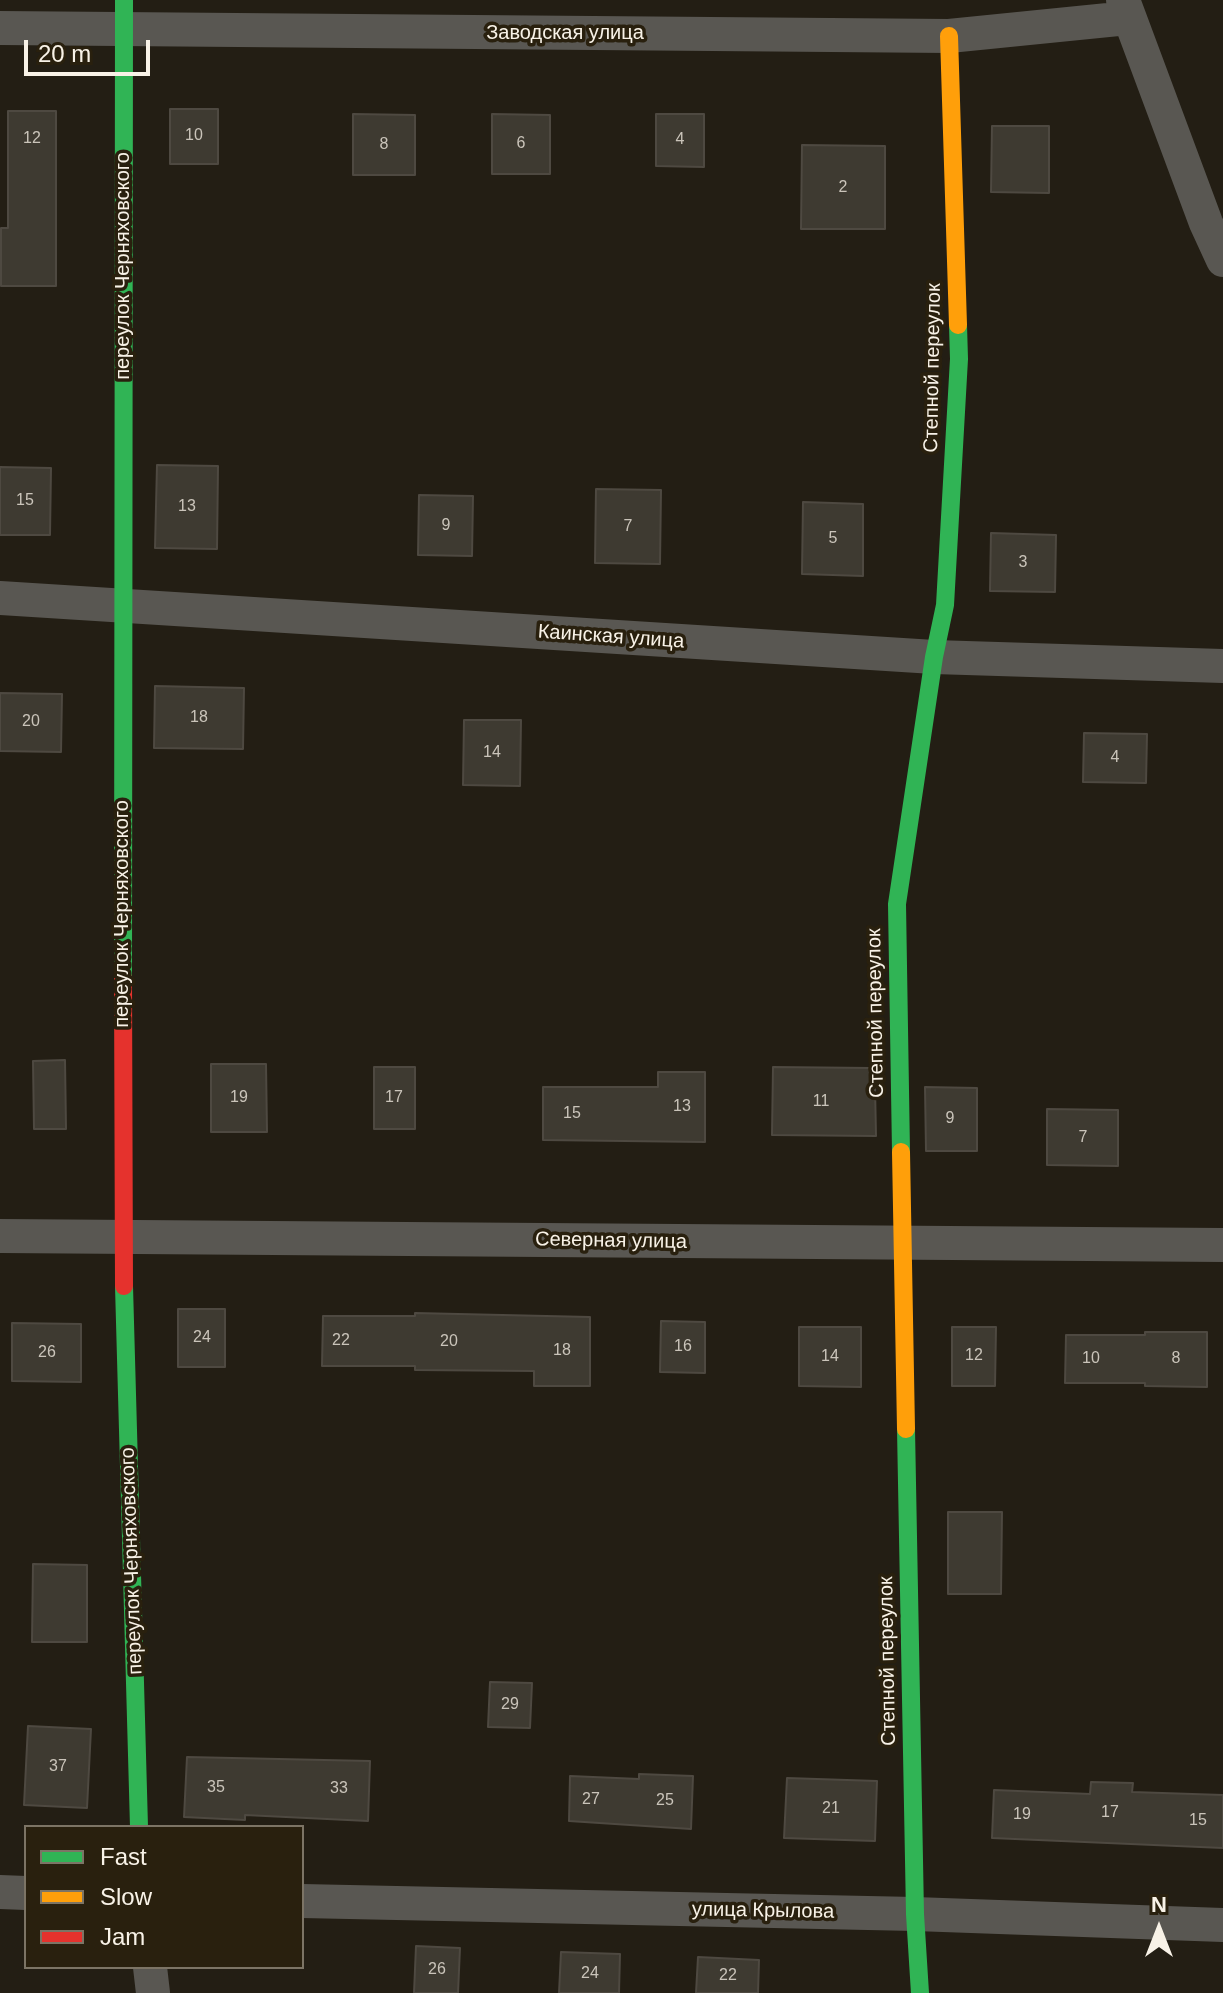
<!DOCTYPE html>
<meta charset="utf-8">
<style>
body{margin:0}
#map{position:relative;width:1223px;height:1993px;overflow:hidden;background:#231e14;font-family:Arial,sans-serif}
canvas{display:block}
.legend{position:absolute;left:24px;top:1825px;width:280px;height:144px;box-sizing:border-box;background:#29200e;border:2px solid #7c7465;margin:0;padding:10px 14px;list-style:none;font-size:24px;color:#f8f2e7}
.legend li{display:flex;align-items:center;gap:16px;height:40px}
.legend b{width:40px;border:2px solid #7c7465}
.north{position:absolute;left:1119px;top:1889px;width:80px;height:80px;-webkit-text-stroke:6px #29200e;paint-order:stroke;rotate:0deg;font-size:22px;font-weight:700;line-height:32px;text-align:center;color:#f8f2e7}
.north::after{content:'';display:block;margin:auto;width:28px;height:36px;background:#f8f2e7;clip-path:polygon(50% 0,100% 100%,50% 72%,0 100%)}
.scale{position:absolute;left:24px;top:40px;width:126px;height:36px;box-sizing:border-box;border:4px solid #f8f2e7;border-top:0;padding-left:10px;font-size:24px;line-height:28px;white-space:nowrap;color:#f8f2e7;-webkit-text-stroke:6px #29200e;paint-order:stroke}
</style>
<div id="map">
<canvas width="1223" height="1993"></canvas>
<ul class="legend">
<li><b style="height:10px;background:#30b455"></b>Fast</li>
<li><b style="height:10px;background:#ff9f0a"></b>Slow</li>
<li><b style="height:10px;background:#e5322d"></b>Jam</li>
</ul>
<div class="north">N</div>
<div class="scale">20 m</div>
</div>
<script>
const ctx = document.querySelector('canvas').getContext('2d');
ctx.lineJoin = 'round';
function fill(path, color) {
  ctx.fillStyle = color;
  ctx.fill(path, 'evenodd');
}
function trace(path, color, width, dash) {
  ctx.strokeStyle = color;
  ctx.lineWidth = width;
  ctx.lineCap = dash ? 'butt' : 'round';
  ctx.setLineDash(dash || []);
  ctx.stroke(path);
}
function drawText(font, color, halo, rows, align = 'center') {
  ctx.font = font + ' Arial,sans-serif';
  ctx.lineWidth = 7;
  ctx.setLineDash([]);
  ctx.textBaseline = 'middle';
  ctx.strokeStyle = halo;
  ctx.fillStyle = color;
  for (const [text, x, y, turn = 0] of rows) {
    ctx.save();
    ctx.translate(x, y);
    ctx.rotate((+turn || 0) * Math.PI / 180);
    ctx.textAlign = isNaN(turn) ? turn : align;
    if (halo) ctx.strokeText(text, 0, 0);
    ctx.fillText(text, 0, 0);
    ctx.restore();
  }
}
const building = new Path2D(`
 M170,109H218V164H170Z
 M8,111H56V286H1V228H8Z
 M353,114L415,115V175H353Z
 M492,114L550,115V174H492Z
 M656,114H704V167L656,166Z
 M992,126H1049V193L991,192Z
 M802,145L885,146V229H801Z
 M157,465L218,466L217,549L155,548Z
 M0,467L51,468L50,535H0Z
 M596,489L661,490L660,564L595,563Z
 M419,495L473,496L472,556L418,555Z
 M803,502L863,504V576L802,574Z
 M991,533L1056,535L1055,592L990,591Z
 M155,686L244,688L243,749L154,748Z
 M0,693L62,694L61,752L0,751Z
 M464,720H521L520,786L463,785Z
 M1084,733L1147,734L1146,783L1083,782Z
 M65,1060L66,1129H34L33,1061Z
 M211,1064H266L267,1132H211Z
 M374,1067H415V1129H374Z
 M773,1067L871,1068V1086H875L876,1136L772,1135Z
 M658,1072H705V1142L543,1140V1087H658Z
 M925,1087L977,1088V1151H926Z
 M1047,1109L1118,1110V1166L1047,1165Z
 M178,1309H225V1367H178Z
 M415,1313L590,1317V1386H534V1371L415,1370V1366H322L323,1316H415Z
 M661,1321L705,1322V1373L660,1372Z
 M12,1323L81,1324V1382L12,1381Z
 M799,1327H861V1387L799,1386Z
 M952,1327H996L995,1386H952Z
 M1145,1332H1207V1387L1145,1386V1383H1065L1066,1335H1145Z
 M948,1512H1002L1001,1594H948Z
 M33,1564L87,1565V1642H32Z
 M490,1682L532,1683L530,1728L488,1727Z
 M28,1726L91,1729L87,1808L24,1805Z
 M187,1757L370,1761L368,1821L245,1815V1820L184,1817Z
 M639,1774L693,1776L691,1829L569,1821L570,1776L639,1779Z
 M787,1778L877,1781L875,1841L784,1838Z
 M1091,1782L1133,1783L1132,1792L1223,1795V1848L992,1838L994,1790L1090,1794Z
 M416,1946L460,1948L458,1993H414Z
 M561,1952L620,1954L619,1993H559Z
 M698,1957L759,1960L758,1993H696Z`);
const street = new Path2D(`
 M1123,0L1206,223L1223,260
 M0,28L949,36L1128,18
 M0,598L934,657L1223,666
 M0,1236L1223,1245
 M0,1892L26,1893
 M302,1901L915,1914L1223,1925
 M150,1967L153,1993`);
const fast = new Path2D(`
 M123,978L124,0
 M901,1152L897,904L934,657L945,605L959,359L958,325
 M124,1286L139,1827
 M906,1429L915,1914L920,1993`);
const slow = new Path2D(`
 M949,36L958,325
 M901,1152L906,1429`);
const jam = new Path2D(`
 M123,978L124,1286`);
const numberNames = [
 ["10",194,136],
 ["12",32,139],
 ["4",680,140],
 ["6",521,144],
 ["8",384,145],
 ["2",843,188],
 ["15",25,501],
 ["13",187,507],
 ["9",446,526],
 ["7",628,527],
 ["5",833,539],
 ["3",1023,563],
 ["18",199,718],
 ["20",31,722],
 ["14",492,753],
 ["4",1115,758],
 ["19",239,1098],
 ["17",394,1098],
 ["11",821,1102],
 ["13",682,1107],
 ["15",572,1114],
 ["9",950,1119],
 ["7",1083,1138],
 ["24",202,1338],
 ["22",341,1341],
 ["20",449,1342],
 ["16",683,1347],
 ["18",562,1351],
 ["26",47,1353],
 ["12",974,1356],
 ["14",830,1357],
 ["10",1091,1359],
 ["8",1176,1359],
 ["29",510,1705],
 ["37",58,1767],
 ["35",216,1788],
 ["33",339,1789],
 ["27",591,1800],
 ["25",665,1801],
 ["21",831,1809],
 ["17",1110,1813],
 ["19",1022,1815],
 ["15",1198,1821],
 ["26",437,1970],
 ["24",590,1974],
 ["22",728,1976]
];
const streetNames = [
 ["Заводская улица",565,33],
 ["переулок Черняховского",123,266,-90],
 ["Степной переулок",933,368,-89],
 ["Каинская улица",611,637,4],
 ["переулок Черняховского",122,914,-90],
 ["Степной переулок",876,1013,-91],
 ["Северная улица",611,1241,1],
 ["переулок Черняховского",132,1561,-92],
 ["Степной переулок",888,1661,-91],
 ["улица Крылова",763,1911,1]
];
fill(building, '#3e3a31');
trace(building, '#4e4941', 2);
trace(street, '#595752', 34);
trace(fast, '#30b455', 18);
trace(slow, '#ff9f0a', 18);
trace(jam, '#e5322d', 18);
drawText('16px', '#cac4ba', null, numberNames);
drawText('20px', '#f8f2e7', '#29200e', streetNames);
</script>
